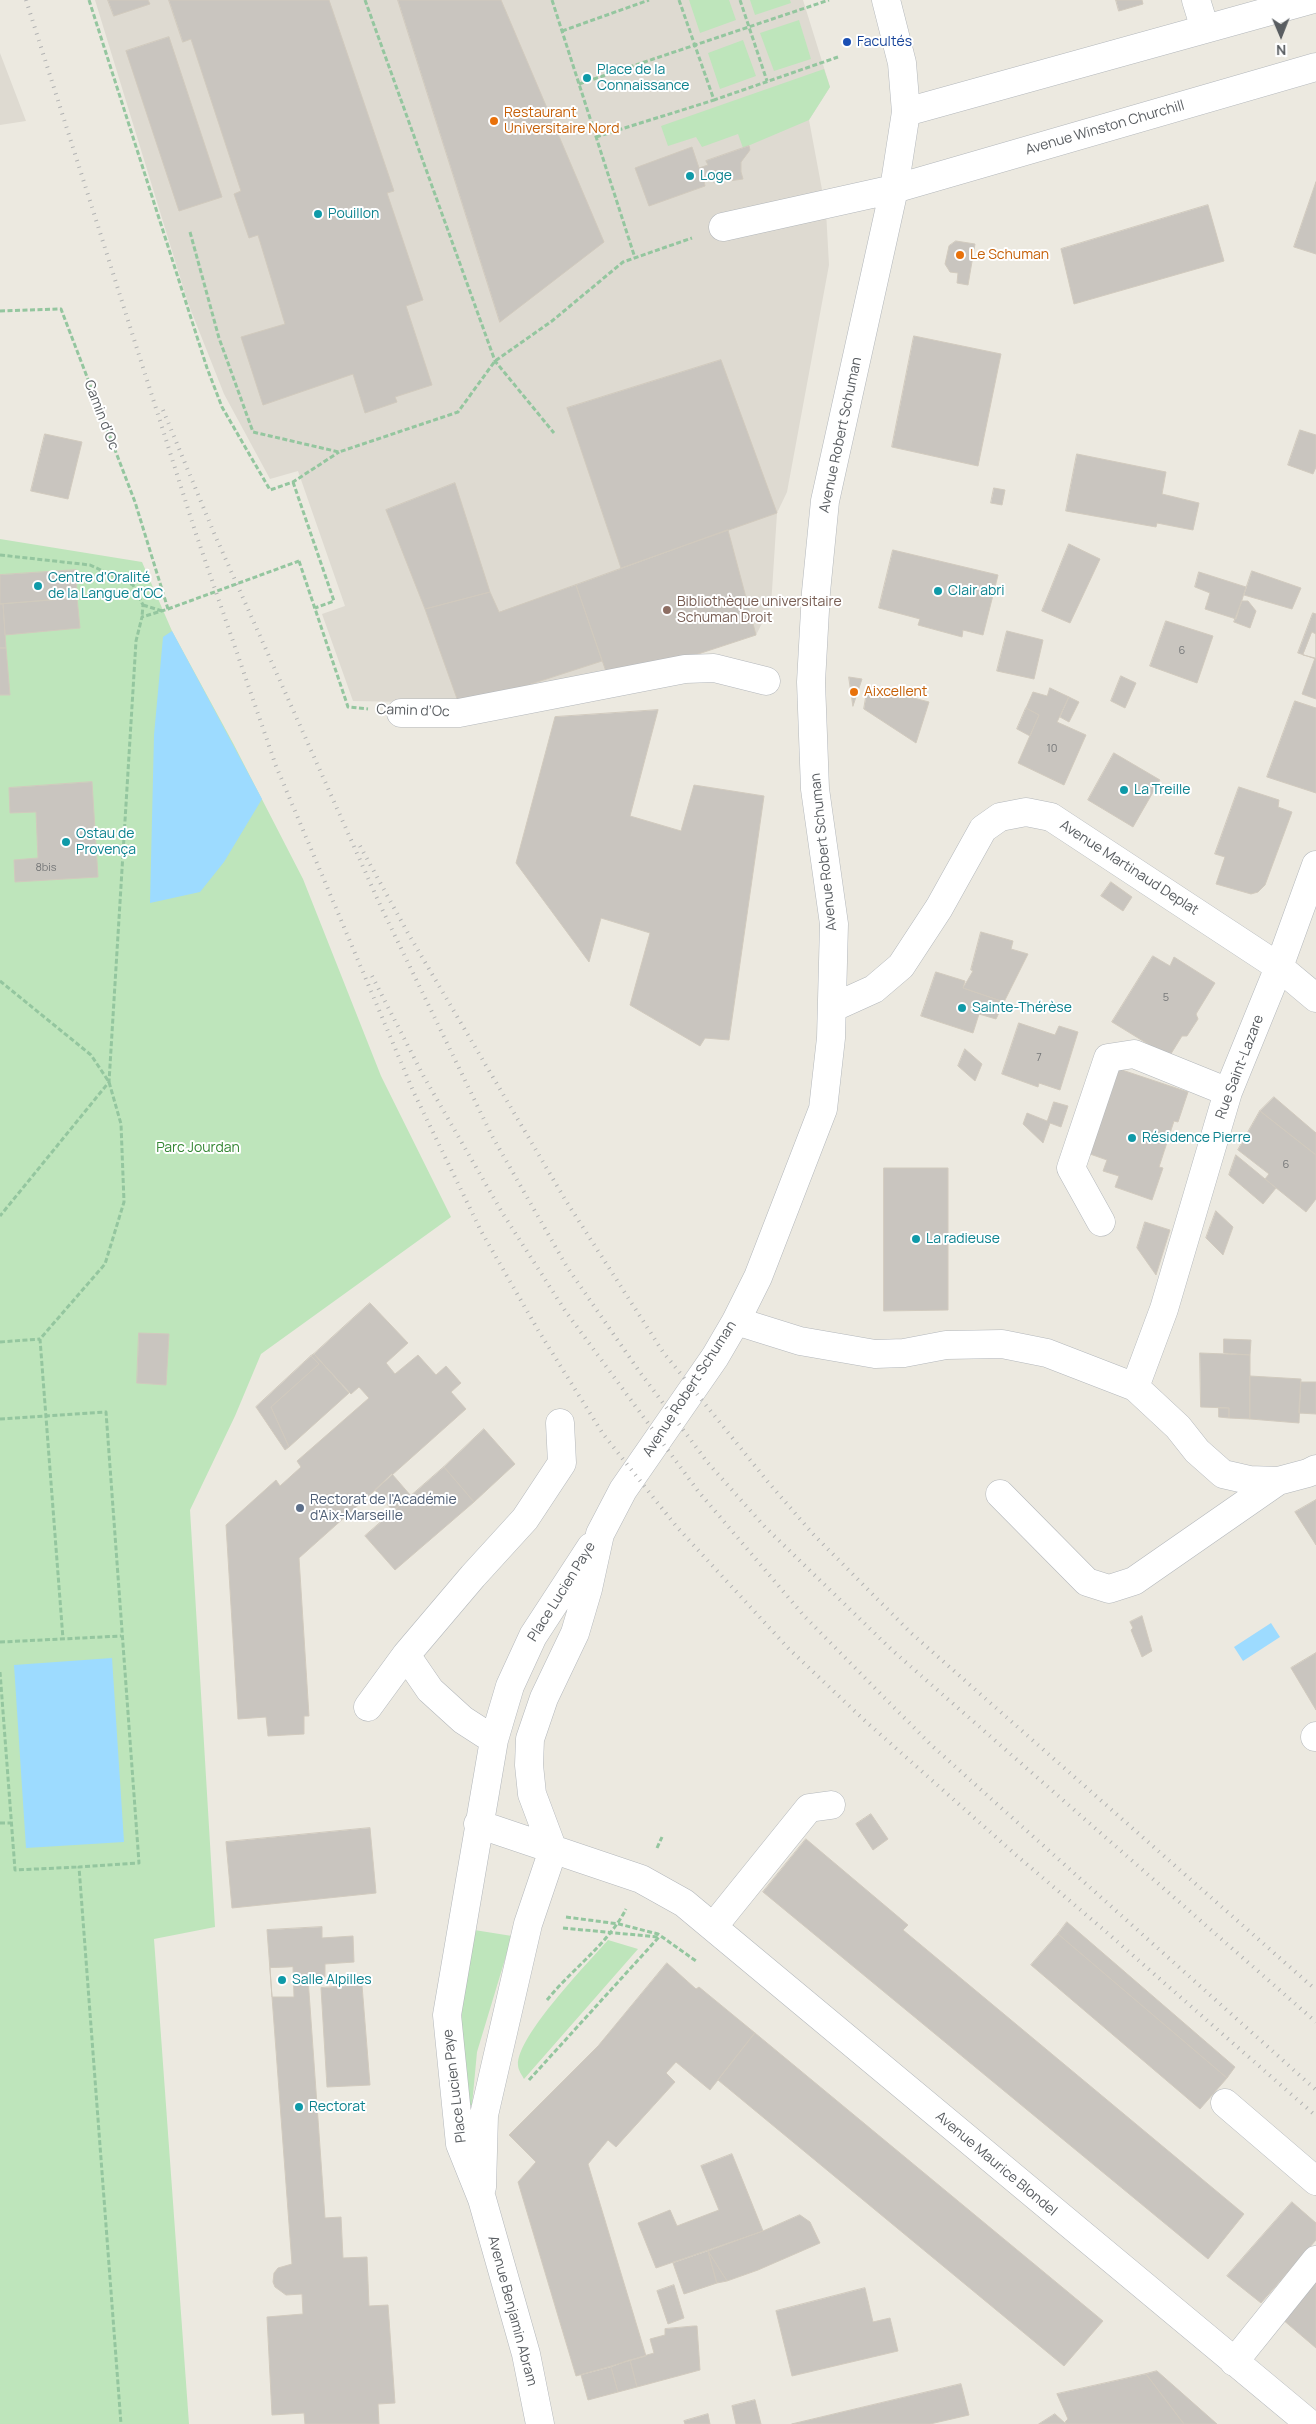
<!DOCTYPE html>
<meta charset="utf-8">
<style>
body{margin:0}
#map{position:relative;width:1316px;height:2424px;overflow:hidden;background:#ece9e0;font-family:Manrope,sans-serif}
canvas{display:block}
.north{position:absolute;left:1256px;top:10px;width:50px;height:50px;-webkit-text-stroke:4px #fff;paint-order:stroke;rotate:179deg;font-size:14px;font-weight:700;line-height:20px;text-align:center;color:#595d61}
.north::after{content:'';display:block;margin:auto;width:18px;height:22px;background:#595d61;clip-path:polygon(50% 0,100% 100%,50% 72%,0 100%)}
</style>
<div id="map">
<canvas width="1316" height="2424"></canvas>
<div class="north">N</div>
</div>
<script>
const ctx = document.querySelector('canvas').getContext('2d');
ctx.lineJoin = 'round';
function fill(path, color) {
  ctx.fillStyle = color;
  ctx.fill(path, 'evenodd');
}
function trace(path, color, width, dash) {
  ctx.strokeStyle = color;
  ctx.lineWidth = width;
  ctx.lineCap = dash ? 'butt' : 'round';
  ctx.setLineDash(dash || []);
  ctx.stroke(path);
}
function drawText(font, color, halo, rows, align = 'center') {
  ctx.font = font + ' Manrope,sans-serif';
  ctx.lineWidth = 4;
  ctx.setLineDash([]);
  ctx.textBaseline = 'middle';
  ctx.strokeStyle = halo;
  ctx.fillStyle = color;
  for (const [text, x, y, turn = 0] of rows) {
    ctx.save();
    ctx.translate(x, y);
    ctx.rotate((+turn || 0) * Math.PI / 180);
    ctx.textAlign = isNaN(turn) ? turn : align;
    if (halo) ctx.strokeText(text, 0, 0);
    ctx.fillText(text, 0, 0);
    ctx.restore();
  }
}
const education = new Path2D(`
 M95,0H803L830,87L809,120L826,211L829,265L787,492L777,513L771,606L756,635L460,707L410,702L353,701L322,614L345,606L298,471L270,479L224,394L188,303Z
 M0,53L26,121L0,125Z`);
const green = new Path2D(`
 M689,0H729L736,20L700,33Z
 M750,0H790L791,3L755,15Z
 M799,20L811,59L774,71L760,33Z
 M743,40L756,76L720,89L708,53Z
 M824,69L830,87L809,120L743,148L738,134L702,147L696,137L668,146L661,126Z
 M0,539L142,562L172,631L233,743L303,879L381,1076L451,1217L261,1354L235,1416L190,1510L215,1927L154,1939L189,2424H0Z
 M468,1929L512,1936L477,2052L472,2105L468,2106C456,2048 463,1987 468,1929Z
 M608,1940L638,1949L524,2079C522,2075 518,2070 518,2065C517,2036 587,1964 608,1940Z`);
const water = new Path2D(`
 M172,631L262,799L224,862L200,892L150,903L154,735L163,637Z
 M1271,1623L1280,1637L1243,1661L1234,1647Z
 M112,1658L124,1842L26,1848L14,1665Z`);
const building = new Path2D(`
 M108,0H148L150,4L114,16Z
 M169,0H329L394,191L387,193L423,300L406,306L432,385L395,397L397,402L365,413L353,374L263,405L241,337L285,324L258,235L249,238L234,194L241,191L191,39L183,42Z
 M398,0H501L604,242L500,322Z
 M1116,0H1142L1143,4L1119,11Z
 M169,37L222,197L179,211L126,51Z
 M749,146L750,150L741,162V172L743,179L714,183L712,178L704,181L705,186L649,206L635,168L692,147L699,168L708,165L706,161Z
 M1316,182V254L1294,247Z
 M1208,205L1224,261L1074,304L1061,249Z
 M956,241L975,244L968,285L957,283L958,273L950,272L945,264L949,246Z
 M914,336L1001,354L978,466L892,447Z
 M721,360L777,513L621,568L567,408Z
 M1300,430L1316,435V467L1313,474L1288,465Z
 M45,434L82,442L68,499L31,491Z
 M1077,454L1166,472L1162,494L1199,503L1193,530L1157,523L1156,527L1066,511Z
 M455,483L490,592L425,609L386,510Z
 M994,488L1005,490L1002,505L991,503Z
 M728,530L756,635L610,683L576,585Z
 M1069,544L1100,559L1070,623L1042,611Z
 M893,550L998,575L983,635L963,630L962,637L918,625L920,619L879,608Z
 M76,570L77,598L0,604V575Z
 M1252,571L1301,588L1292,609L1244,595Z
 M1199,572L1246,587L1236,619L1205,609L1210,593L1195,587Z
 M576,585L602,661L460,707L425,609L490,592L499,612Z
 M77,598L80,628L5,635L3,604Z
 M1242,601H1248L1256,611L1250,628L1234,622Z
 M0,604H3L6,648H0Z
 M1313,613L1316,614V659L1298,653Z
 M1166,621L1213,636L1197,683L1150,666Z
 M1007,631L1043,640L1034,679L997,671Z
 M1312,632L1316,634V699L1302,694L1315,658L1303,655Z
 M0,648H6L10,695H0Z
 M1121,676L1136,683L1125,708L1111,701Z
 M849,677L862,679L853,706Z
 M868,686L929,702L916,743L864,709Z
 M1050,688L1069,697L1057,722L1086,735L1064,785L1018,763L1039,715L1026,708L1033,692L1047,696Z
 M1069,697L1079,702L1069,722L1060,717Z
 M1295,701L1316,708V793L1267,777Z
 M1026,708L1039,715L1030,736L1017,729Z
 M658,710L630,816L681,831L694,785L764,796L729,1040L705,1038L700,1046L630,1005L650,933L601,918L589,962L516,863L555,717Z
 M1114,753L1160,780L1133,827L1088,800Z
 M92,782L98,877L15,882L14,860L38,858L36,812L10,813L9,788Z
 M1239,787L1279,800L1278,807L1292,812L1265,885L1258,892L1251,894L1216,884L1225,857L1215,854Z
 M1111,882L1132,897L1123,911L1101,896Z
 M981,932L1013,941L1011,949L1028,954L1004,1002L963,988L973,971L971,970Z
 M1153,956L1170,966L1174,957L1215,983L1196,1014L1198,1019L1187,1036H1182L1169,1057L1112,1022Z
 M936,972L965,981L963,988L1004,1002L996,1019L979,1014L973,1033L921,1016Z
 M1019,1023L1055,1035L1059,1026L1078,1032L1060,1090L1039,1083L1038,1087L1002,1074Z
 M965,1049L982,1064L975,1081L958,1066Z
 M1119,1069L1188,1092L1178,1122L1174,1121L1159,1167L1163,1168L1152,1200L1115,1187L1119,1176L1103,1171L1107,1160L1090,1154Z
 M1274,1097L1316,1133V1155L1260,1111Z
 M1054,1102L1068,1106L1061,1127L1050,1123L1043,1143L1023,1124L1027,1113L1047,1121Z
 M1260,1111L1316,1155V1199L1306,1212L1265,1179L1269,1174L1238,1150Z
 M1236,1155L1276,1188L1263,1204L1229,1175Z
 M884,1168H948V1310L884,1311Z
 M1216,1211L1233,1227L1223,1255L1206,1238Z
 M1145,1222L1170,1230L1156,1275L1137,1248Z
 M370,1303L408,1343L386,1363L395,1374L418,1355L436,1375L446,1366L461,1383L451,1392L466,1409L299,1558L309,1716H304V1734L268,1736L266,1717L238,1719L226,1525L276,1480L280,1486L301,1467L297,1461L369,1398L359,1387L351,1394L314,1354Z
 M139,1333L169,1334L166,1385L137,1383Z
 M1224,1339L1251,1340L1250,1355L1224,1353Z
 M1200,1353L1250,1355V1419L1229,1418V1408L1201,1407Z
 M314,1354L349,1393L289,1447L271,1407L319,1364L311,1356Z
 M311,1356L319,1364L271,1407L289,1447L285,1450L256,1407Z
 M1250,1376L1301,1379L1299,1423L1250,1419Z
 M1301,1382H1316V1414L1299,1413Z
 M1219,1408H1229V1418L1219,1417Z
 M484,1429L515,1464L474,1502L444,1467Z
 M444,1467L474,1502L395,1570L365,1536Z
 M392,1474L411,1496L393,1511L375,1490Z
 M1316,1500V1545L1295,1512Z
 M1142,1616L1152,1651L1142,1657L1131,1630L1133,1628L1130,1622Z
 M1316,1653V1710L1291,1668Z
 M871,1814L888,1839L873,1850L856,1824Z
 M370,1828L376,1893L232,1908L226,1842Z
 M806,1839L908,1925L903,1930L1244,2214L1208,2259L763,1892Z
 M1067,1922L1235,2067L1227,2078L1058,1934Z
 M322,1927V1938L353,1936L354,1962L325,1964V1977L308,1978L325,2218L341,2217L343,2258L367,2257L369,2306L388,2305L395,2403L378,2404L379,2424H305L304,2413L272,2415L267,2317L303,2314L302,2294L286,2295L275,2287L273,2282L274,2273L278,2268L292,2264L267,1930Z
 M1058,1934L1227,2078L1200,2109L1031,1965Z
 M667,1963L696,1989L699,1987L755,2033L710,2090L676,2062L666,2073L675,2082L616,2147L608,2140L588,2164L646,2356L576,2376L518,2182L536,2162L509,2135L598,2046Z
 M293,1967L294,1997H272L270,1968Z
 M362,1985L370,2085L327,2087L321,1988Z
 M755,2033L1103,2321L1064,2366L718,2080Z
 M732,2154L763,2231L656,2268L638,2223L670,2210L677,2226L719,2210L701,2166Z
 M1292,2202L1316,2223V2240L1261,2303L1227,2276Z
 M800,2215L810,2222L820,2243L758,2270L727,2281L708,2251L763,2231Z
 M708,2251L717,2283L684,2294L673,2263Z
 M708,2251L727,2281L717,2283Z
 M1316,2281V2348L1282,2319Z
 M674,2285L684,2318L668,2324L657,2291Z
 M865,2288L873,2322L890,2318L898,2351L792,2376L776,2311Z
 M694,2326H697L700,2370L637,2387L630,2360L654,2353L650,2339L665,2335V2329Z
 M630,2360L637,2387L618,2392L611,2367Z
 M611,2367L618,2392L588,2400L581,2375Z
 M1157,2371L1217,2424H1184L1146,2374Z
 M1146,2374L1184,2424H1066L1065,2422L1068,2419L1057,2394Z
 M961,2384L969,2415L930,2424H792Z
 M755,2400L761,2424H736L732,2406Z
 M708,2414L710,2424H685L684,2421Z
 M1055,2414L1066,2424H1039Z`);
const path = new Path2D(`
 M89,0L207,368L222,407L270,490L293,482L339,452
 M365,0L495,361L554,433
 M552,0L635,258
 M679,0L714,100L838,57
 M740,0L767,81
 M562,31L649,0
 M579,84L829,0
 M596,137L714,100
 M190,232L219,338L253,432L339,452L458,412L495,361L552,321L623,262L692,238
 M0,311L61,309L135,502L168,609L142,617L136,641L109,1082L0,1216
 M293,482L334,601L315,608
 M0,555L90,565L133,585L143,605L142,617
 M299,561L348,707L368,709
 M143,605L162,611
 M0,981L91,1055L109,1082L121,1124L124,1202L105,1264L40,1339L63,1639
 M0,1342L40,1339
 M0,1419L106,1412L139,1863L79,1867L121,2424
 M0,1642L121,1636
 M0,1672L15,1870L79,1867
 M0,1823H11
 M657,1848L662,1837
 M566,1917L619,1924L658,1934L696,1961
 M563,1928L658,1937
 M547,2000C571,1970 609,1943 626,1909
 M529,2080L659,1937`);
const minor = new Path2D(`
 M1196,0L1205,29
 M906,112L1310,0
 M723,227L894,189L1316,67
 M401,713H459L685,669L714,668L766,681
 M832,1008L874,989L901,966L939,908L983,829L1000,817L1026,812L1051,817L1279,967L1316,998
 M1101,1222L1071,1168L1108,1058L1134,1054L1228,1092
 M736,1321L800,1341L875,1354L904,1353L946,1345L1002,1344L1047,1353L1135,1387L1178,1427L1197,1451L1223,1474L1249,1480L1278,1481L1308,1473L1316,1469
 M1135,1387L1164,1309L1228,1092L1279,967L1316,865
 M1000,1494L1087,1582L1109,1589L1134,1581L1278,1481
 M368,1707L406,1655
 M1315,1737L1316,1736
 M494,1740L463,1720L430,1690L406,1655L473,1576L525,1519L562,1463L560,1423
 M478,1824L641,1879L684,1903L1310,2424
 M553,1850L532,1794L529,1765L530,1739L544,1698L575,1633L588,1589L600,1534L623,1490L715,1357L736,1321L758,1277L823,1109L831,1038L834,924L815,789L811,682L816,592L825,501L894,189L906,112L902,63L886,0
 M713,1927L809,1808L831,1805
 M1225,2103L1316,2181
 M482,2187L484,2115L528,1924L553,1850
 M1234,2362L1316,2260
 M540,2424L526,2354L482,2199L460,2144L447,2015L494,1740L510,1686L533,1636L591,1547`);
const rail = new Path2D(`
 M26,0L196,534L276,766L414,1093L481,1231L538,1330L603,1434L676,1526L788,1648L863,1719L1016,1855L1104,1930L1316,2116
 M163,410L214,533L381,907L492,1136L567,1267L639,1371L708,1463L765,1527L893,1651L1316,2022
 M360,846L409,935L566,1201L663,1352L768,1482L813,1534L911,1633L1316,1990
 M372,976L424,1077L503,1214L566,1312L698,1491L805,1617L930,1744L1316,2090`);
const pathBridge = new Path2D(`
 M168,609L299,561`);
const markers = [
 [847,42,5,"#1a4fb4"],
 [587,78,5,"#0f9aa8"],
 [494,121,5,"#e8710a"],
 [690,176,5,"#0f9aa8"],
 [318,214,5,"#0f9aa8"],
 [960,255,5,"#e8710a"],
 [38,586,5,"#0f9aa8"],
 [938,591,5,"#0f9aa8"],
 [667,610,5,"#8d6e63"],
 [854,692,5,"#e8710a"],
 [1124,790,5,"#0f9aa8"],
 [66,842,5,"#0f9aa8"],
 [962,1008,5,"#0f9aa8"],
 [1132,1138,5,"#0f9aa8"],
 [916,1239,5,"#0f9aa8"],
 [300,1508,5,"#5c6f8a"],
 [282,1980,5,"#0f9aa8"],
 [299,2107,5,"#0f9aa8"]
];
const numberNames = [
 ["6",1182,651],
 ["10",1052,749],
 ["8bis",46,868],
 ["5",1166,998],
 ["7",1039,1058],
 ["6",1286,1165]
];
const transitNames = [
 ["Facultés",857,42]
];
const cultureNames = [
 ["Place de la",597,70],
 ["Connaissance",597,86],
 ["Loge",700,176],
 ["Pouillon",328,214],
 ["Centre d'Oralité",48,578],
 ["de la Langue d'OC",48,594],
 ["Clair abri",948,591],
 ["La Treille",1134,790],
 ["Ostau de",76,834],
 ["Provença",76,850],
 ["Sainte-Thérèse",972,1008],
 ["Résidence Pierre",1142,1138],
 ["La radieuse",926,1239],
 ["Salle Alpilles",292,1980],
 ["Rectorat",309,2107]
];
const foodNames = [
 ["Restaurant",504,113],
 ["Universitaire Nord",504,129],
 ["Le Schuman",970,255],
 ["Aixcellent",864,692]
];
const streetNames = [
 ["Avenue Winston Churchill",1105,128,-16],
 ["Camin d’Oc",101,415,69],
 ["Avenue Robert Schuman",841,435,-78],
 ["Camin d’Oc",413,711,2],
 ["Avenue Robert Schuman",824,852,-96],
 ["Avenue Martinaud Deplat",1129,868,33],
 ["Rue Saint-Lazare",1240,1067,-69],
 ["Avenue Robert Schuman",690,1389,-57],
 ["Place Lucien Paye",562,1592,-58],
 ["Place Lucien Paye",455,2086,-97],
 ["Avenue Maurice Blondel",996,2164,40],
 ["Avenue Benjamin Abram",512,2311,75]
];
const educationNames = [
 ["Bibliothèque universitaire",677,602],
 ["Schuman Droit",677,618]
];
const parkNames = [
 ["Parc Jourdan",198,1148]
];
const serviceNames = [
 ["Rectorat de l'Académie",310,1500],
 ["d'Aix-Marseille",310,1516]
];
fill(education, '#dedad1');
fill(green, '#bee5bb');
fill(water, '#9ddbff');
fill(building, '#c9c5bf');
trace(building, '#d1cabe', 1);
trace(minor, '#b3b7bb', 29);
trace(path, '#94c69f', 3, [5, 2.5]);
trace(minor, '#fff', 28);
trace(rail, '#b2b3b3', 4, [1, 6]);
trace(pathBridge, '#94c69f', 3, [5, 2.5]);
for (const [x, y, r, color] of markers) {
  const dot = new Path2D();
  dot.arc(x, y, r, 0, 2 * Math.PI);
  ctx.fillStyle = color;
  ctx.fill(dot);
  trace(dot, '#fff', 2);
}
drawText('11px', '#757778', null, numberNames);
drawText('14px', '#164399', '#fff', transitNames, 'left');
drawText('14px', '#0d838f', '#fff', cultureNames, 'left');
drawText('14px', '#c56008', '#fff', foodNames, 'left');
drawText('14px', '#595d61', '#fff', streetNames);
drawText('14px', '#785e54', '#fff', educationNames, 'left');
drawText('14px', '#348633', '#fff', parkNames);
drawText('14px', '#4e5e75', '#fff', serviceNames, 'left');
</script>
